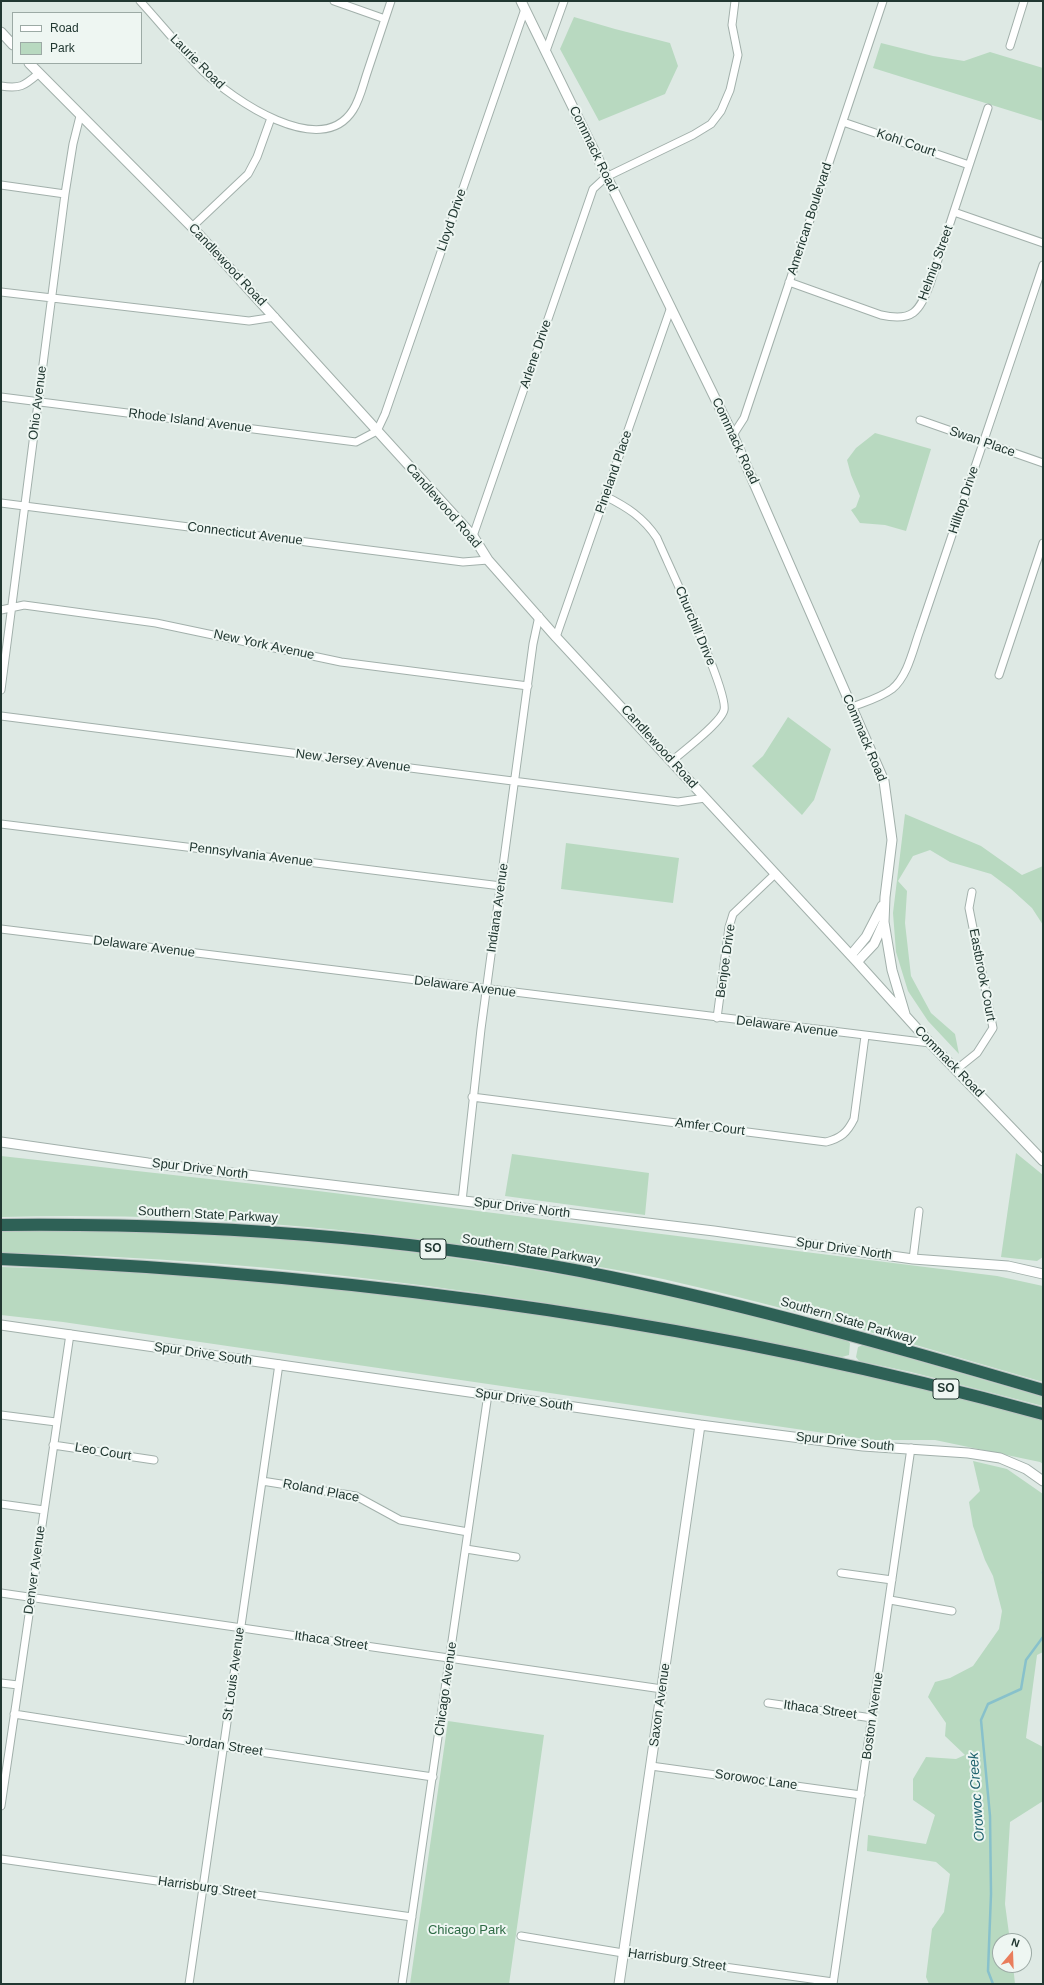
<!DOCTYPE html>
<style>
body{margin:0}
#map{position:relative;width:1044px;height:1985px;overflow:hidden;background:#dee9e4;font-family:Arial,sans-serif}
canvas{display:block}
.frame{position:absolute;inset:0;border:2px solid #213731;pointer-events:none}
.legend{position:absolute;left:12px;top:12px;width:130px;height:52px;box-sizing:border-box;background:#eef6f2;border:1px solid #9caaa5;margin:0;padding:5px 7px;list-style:none;font-size:12px;color:#213731}
.legend li{display:flex;align-items:center;gap:8px;height:20px}
.legend b{width:20px;border:1px solid #9caaa5}
.north{position:absolute;left:992px;top:1933px;width:40px;height:40px;box-sizing:border-box;background:#eef6f2;border:1px solid #9caaa5;border-radius:50%;rotate:19deg;font-size:11px;font-weight:700;line-height:16px;text-align:center;color:#213731}
.north::after{content:'';display:block;margin:auto;width:14px;height:18px;background:#e97d5c;clip-path:polygon(50% 0,100% 100%,50% 72%,0 100%)}
</style>
<div id="map">
<canvas width="1044" height="1985"></canvas>
<div class="frame"></div>
<ul class="legend">
<li><b style="height:5px;background:#fff"></b>Road</li>
<li><b style="height:11px;background:#b8d9c0"></b>Park</li>
</ul>
<div class="north">N</div>
</div>
<script>
const ctx = document.querySelector('canvas').getContext('2d');
ctx.lineJoin = 'round';
function fill(path, color) {
  ctx.fillStyle = color;
  ctx.fill(path, 'evenodd');
}
function trace(path, color, width, dash) {
  ctx.strokeStyle = color;
  ctx.lineWidth = width;
  ctx.lineCap = dash ? 'butt' : 'round';
  ctx.setLineDash(dash || []);
  ctx.stroke(path);
}
function drawText(font, color, halo, rows, align = 'center') {
  ctx.font = font + ' Arial,sans-serif';
  ctx.lineWidth = 4;
  ctx.setLineDash([]);
  ctx.textBaseline = 'middle';
  ctx.strokeStyle = halo;
  ctx.fillStyle = color;
  for (const [text, x, y, turn = 0] of rows) {
    ctx.save();
    ctx.translate(x, y);
    ctx.rotate((+turn || 0) * Math.PI / 180);
    ctx.textAlign = isNaN(turn) ? turn : align;
    if (halo) ctx.strokeText(text, 0, 0);
    ctx.fillText(text, 0, 0);
    ctx.restore();
  }
}
const green = new Path2D(`
 M574,17L615,29L670,43L678,66L665,94L599,121L560,49Z
 M881,43L933,56L964,61L990,52L1043,68V121L873,68Z
 M875,433L931,449L906,531L885,525L860,523L851,510L856,507L860,496L851,475L847,460L856,448Z
 M788,717L831,749L814,800L802,815L752,766L763,756Z
 M905,814L981,846L1022,875L1043,866V925L1032,908L1011,889L991,874L950,862L930,850L913,856L898,881L907,891L905,923L911,976L931,1013L955,1034L959,1054L928,1021L908,991L896,952L893,913Z
 M566,843L679,858L673,903L561,889Z
 M1016,1153L1043,1175V1257L1037,1261L1001,1257Z
 M512,1154L649,1173L645,1215L505,1196Z
 M1,1156L318,1191L997,1276L1043,1286V1382C917,1345 791,1308 663,1279C607,1267 551,1259 495,1250C331,1225 166,1212 1,1217Z
 M40,1230C129,1231 218,1233 306,1241C423,1251 540,1269 655,1292C719,1305 782,1323 846,1340L850,1343L849,1355L842,1357C565,1300 284,1258 1,1253V1232Z
 M1,1267C352,1277 704,1327 1043,1420V1464L1040,1462L935,1440H872L63,1322L1,1315Z
 M863,1345L1043,1397V1406L911,1372L859,1361L856,1357L858,1347Z
 M973,1461L1007,1469L1043,1494V1652L1037,1655L1026,1738L1043,1747V1801L1010,1822L1005,1904L1010,1941H1000V1965H1013L1015,1984H929L926,1977L932,1929L944,1912L950,1874L936,1862L867,1851L868,1835L926,1844L935,1815L913,1800V1779L926,1757L956,1759L965,1755L945,1736L946,1723L928,1697L935,1682L950,1678L973,1666L999,1629L1002,1611L993,1576L985,1560L973,1526L969,1502L980,1491Z
 M448,1721L544,1735L509,1984H410Z`);
const stream = new Path2D(`
 M1043,1572V1573
 M993,1984L988,1971L991,1894L990,1816L981,1720L988,1704L1021,1689L1026,1660L1043,1637`);
const minor = new Path2D(`
 M140,1C161,24 181,49 203,71C232,99 321,161 353,110C360,99 363,85 367,73C375,49 383,25 391,1
 M334,1L385,19
 M1010,46L1024,1
 M546,51L564,1
 M1,86C20,89 24,86 38,74
 M843,122L969,165
 M1,185L65,194
 M954,212L1043,243
 M192,227L248,174L257,157L271,118
 M789,282L881,315C913,322 919,312 930,284L988,108
 M1,292L249,321L275,317
 M1,397L356,442L377,431L385,414L525,9
 M920,420L1043,463
 M733,435L744,418L883,1
 M605,496C627,507 643,517 657,538C668,564 729,692 724,710C721,723 683,751 672,761
 M1,503L463,562L488,560
 M473,536L593,189L606,177L693,135L711,124L721,111L730,90L738,55L732,25L735,1
 M1,610L24,605L156,623L341,662L528,686
 M556,637L671,307
 M999,675L1043,543
 M1,690L65,194L73,144L80,116
 M852,707C865,702 880,698 892,689C908,676 913,649 920,630L1043,265
 M1,716L678,802L705,798
 M1,824L501,886
 M1,929L930,1043
 M717,1018L729,927L733,914L775,874
 M957,1069L977,1053L993,1028L969,908L972,892
 M472,1097L826,1142C841,1138 847,1133 854,1119L865,1036
 M462,1201L481,1029L533,644L539,616
 M913,1259L919,1211
 M1,1415L56,1422
 M53,1445L154,1460
 M262,1481L356,1496L400,1520L468,1532
 M1,1504L44,1510
 M466,1549L516,1557
 M841,1573L892,1580
 M1,1593L662,1689
 M890,1600L952,1611
 M1,1683L18,1685
 M768,1703L872,1718
 M14,1714L232,1748L433,1777
 M651,1766L861,1795
 M1,1806L70,1334
 M1,1859L412,1917
 M521,1936L623,1953L833,1982
 M189,1984L279,1364
 M402,1984L488,1394
 M833,1984L911,1448`);
const tertiary = new Path2D(`
 M521,1L733,435L884,781L892,840L885,897L884,922L874,944L857,962
 M1,32L13,45
 M29,63L192,227L473,536L488,560L556,637L857,962L930,1043L1043,1161
 M884,922L892,970L905,1014
 M851,955L866,937L882,906
 M1,1142L148,1163L714,1231L913,1259L1008,1266L1043,1274
 M1,1325L700,1425L863,1446L968,1453L1000,1458L1026,1469L1043,1481
 M619,1984L700,1425`);
const motorway = new Path2D(`
 M1,1225C205,1223 410,1236 610,1277C756,1307 900,1348 1043,1390
 M1,1259C353,1274 703,1320 1043,1414`);
const shields = [
 [433,1249,26],
 [946,1389,26]
];
const shieldNames = [
 ["SO",433,1249],
 ["SO",946,1389]
];
const streetNames = [
 ["Laurie Road",197,62,45],
 ["Kohl Court",906,143,19],
 ["Commack Road",593,149,64],
 ["American Boulevard",810,219,-72],
 ["Lloyd Drive",452,220,-71],
 ["Helmig Street",936,263,-70],
 ["Candlewood Road",227,265,47],
 ["Arlene Drive",536,354,-71],
 ["Ohio Avenue",38,403,-83],
 ["Rhode Island Avenue",190,421,7],
 ["Commack Road",735,441,65],
 ["Swan Place",982,442,19],
 ["Pineland Place",614,472,-71],
 ["Hilltop Drive",964,500,-72],
 ["Candlewood Road",443,506,49],
 ["Connecticut Avenue",245,534,7],
 ["Churchill Drive",695,626,67],
 ["New York Avenue",264,645,12],
 ["Commack Road",864,738,67],
 ["Candlewood Road",659,747,48],
 ["New Jersey Avenue",353,761,7],
 ["Pennsylvania Avenue",251,855,7],
 ["Indiana Avenue",498,908,-82],
 ["Delaware Avenue",144,947,7],
 ["Benjoe Drive",726,961,-82],
 ["Eastbrook Court",982,975,79],
 ["Delaware Avenue",465,987,7],
 ["Delaware Avenue",787,1027,7],
 ["Commack Road",949,1062,46],
 ["Amfer Court",710,1127,7],
 ["Spur Drive North",200,1169,7],
 ["Spur Drive North",522,1208,7],
 ["Southern State Parkway",208,1215,3],
 ["Spur Drive North",844,1249,8],
 ["Southern State Parkway",531,1250,9],
 ["Southern State Parkway",848,1321,16],
 ["Spur Drive South",203,1354,8],
 ["Spur Drive South",524,1400,8],
 ["Spur Drive South",845,1442,6],
 ["Leo Court",103,1452,9],
 ["Roland Place",321,1491,11],
 ["Denver Avenue",35,1570,-82],
 ["Ithaca Street",331,1641,8],
 ["St Louis Avenue",234,1674,-82],
 ["Chicago Avenue",446,1689,-82],
 ["Saxon Avenue",660,1705,-82],
 ["Ithaca Street",820,1710,8],
 ["Boston Avenue",873,1716,-82],
 ["Jordan Street",224,1746,9],
 ["Sorowoc Lane",756,1780,8],
 ["Harrisburg Street",207,1888,8],
 ["Harrisburg Street",677,1960,8]
];
const parkNames = [
 ["Chicago Park",467,1930]
];
const waterNames = [
 ["Orowoc Creek",977,1797,-94]
];
fill(green, '#b8d9c0');
trace(stream, '#88c1cb', 2.5);
trace(minor, '#a2b0ab', 9);
trace(tertiary, '#a2b0ab', 11);
trace(motorway, '#bcc3c1', 14);
trace(minor, '#fff', 7);
trace(tertiary, '#fff', 9);
trace(motorway, '#2e6156', 12);
for (const [x, y, w] of shields) {
  const box = new Path2D();
  box.roundRect(x - w / 2, y - 10, w, 20, 3);
  ctx.fillStyle = '#eef6f2';
  ctx.fill(box);
  trace(box, '#213731', 1);
}
drawText('bold 12px', '#213731', null, shieldNames);
drawText('13px', '#213731', '#eef6f2', streetNames);
drawText('13px', '#2e6b45', '#eef6f2', parkNames);
drawText('italic 14px', '#1f626e', '#eef6f2', waterNames);
</script>
